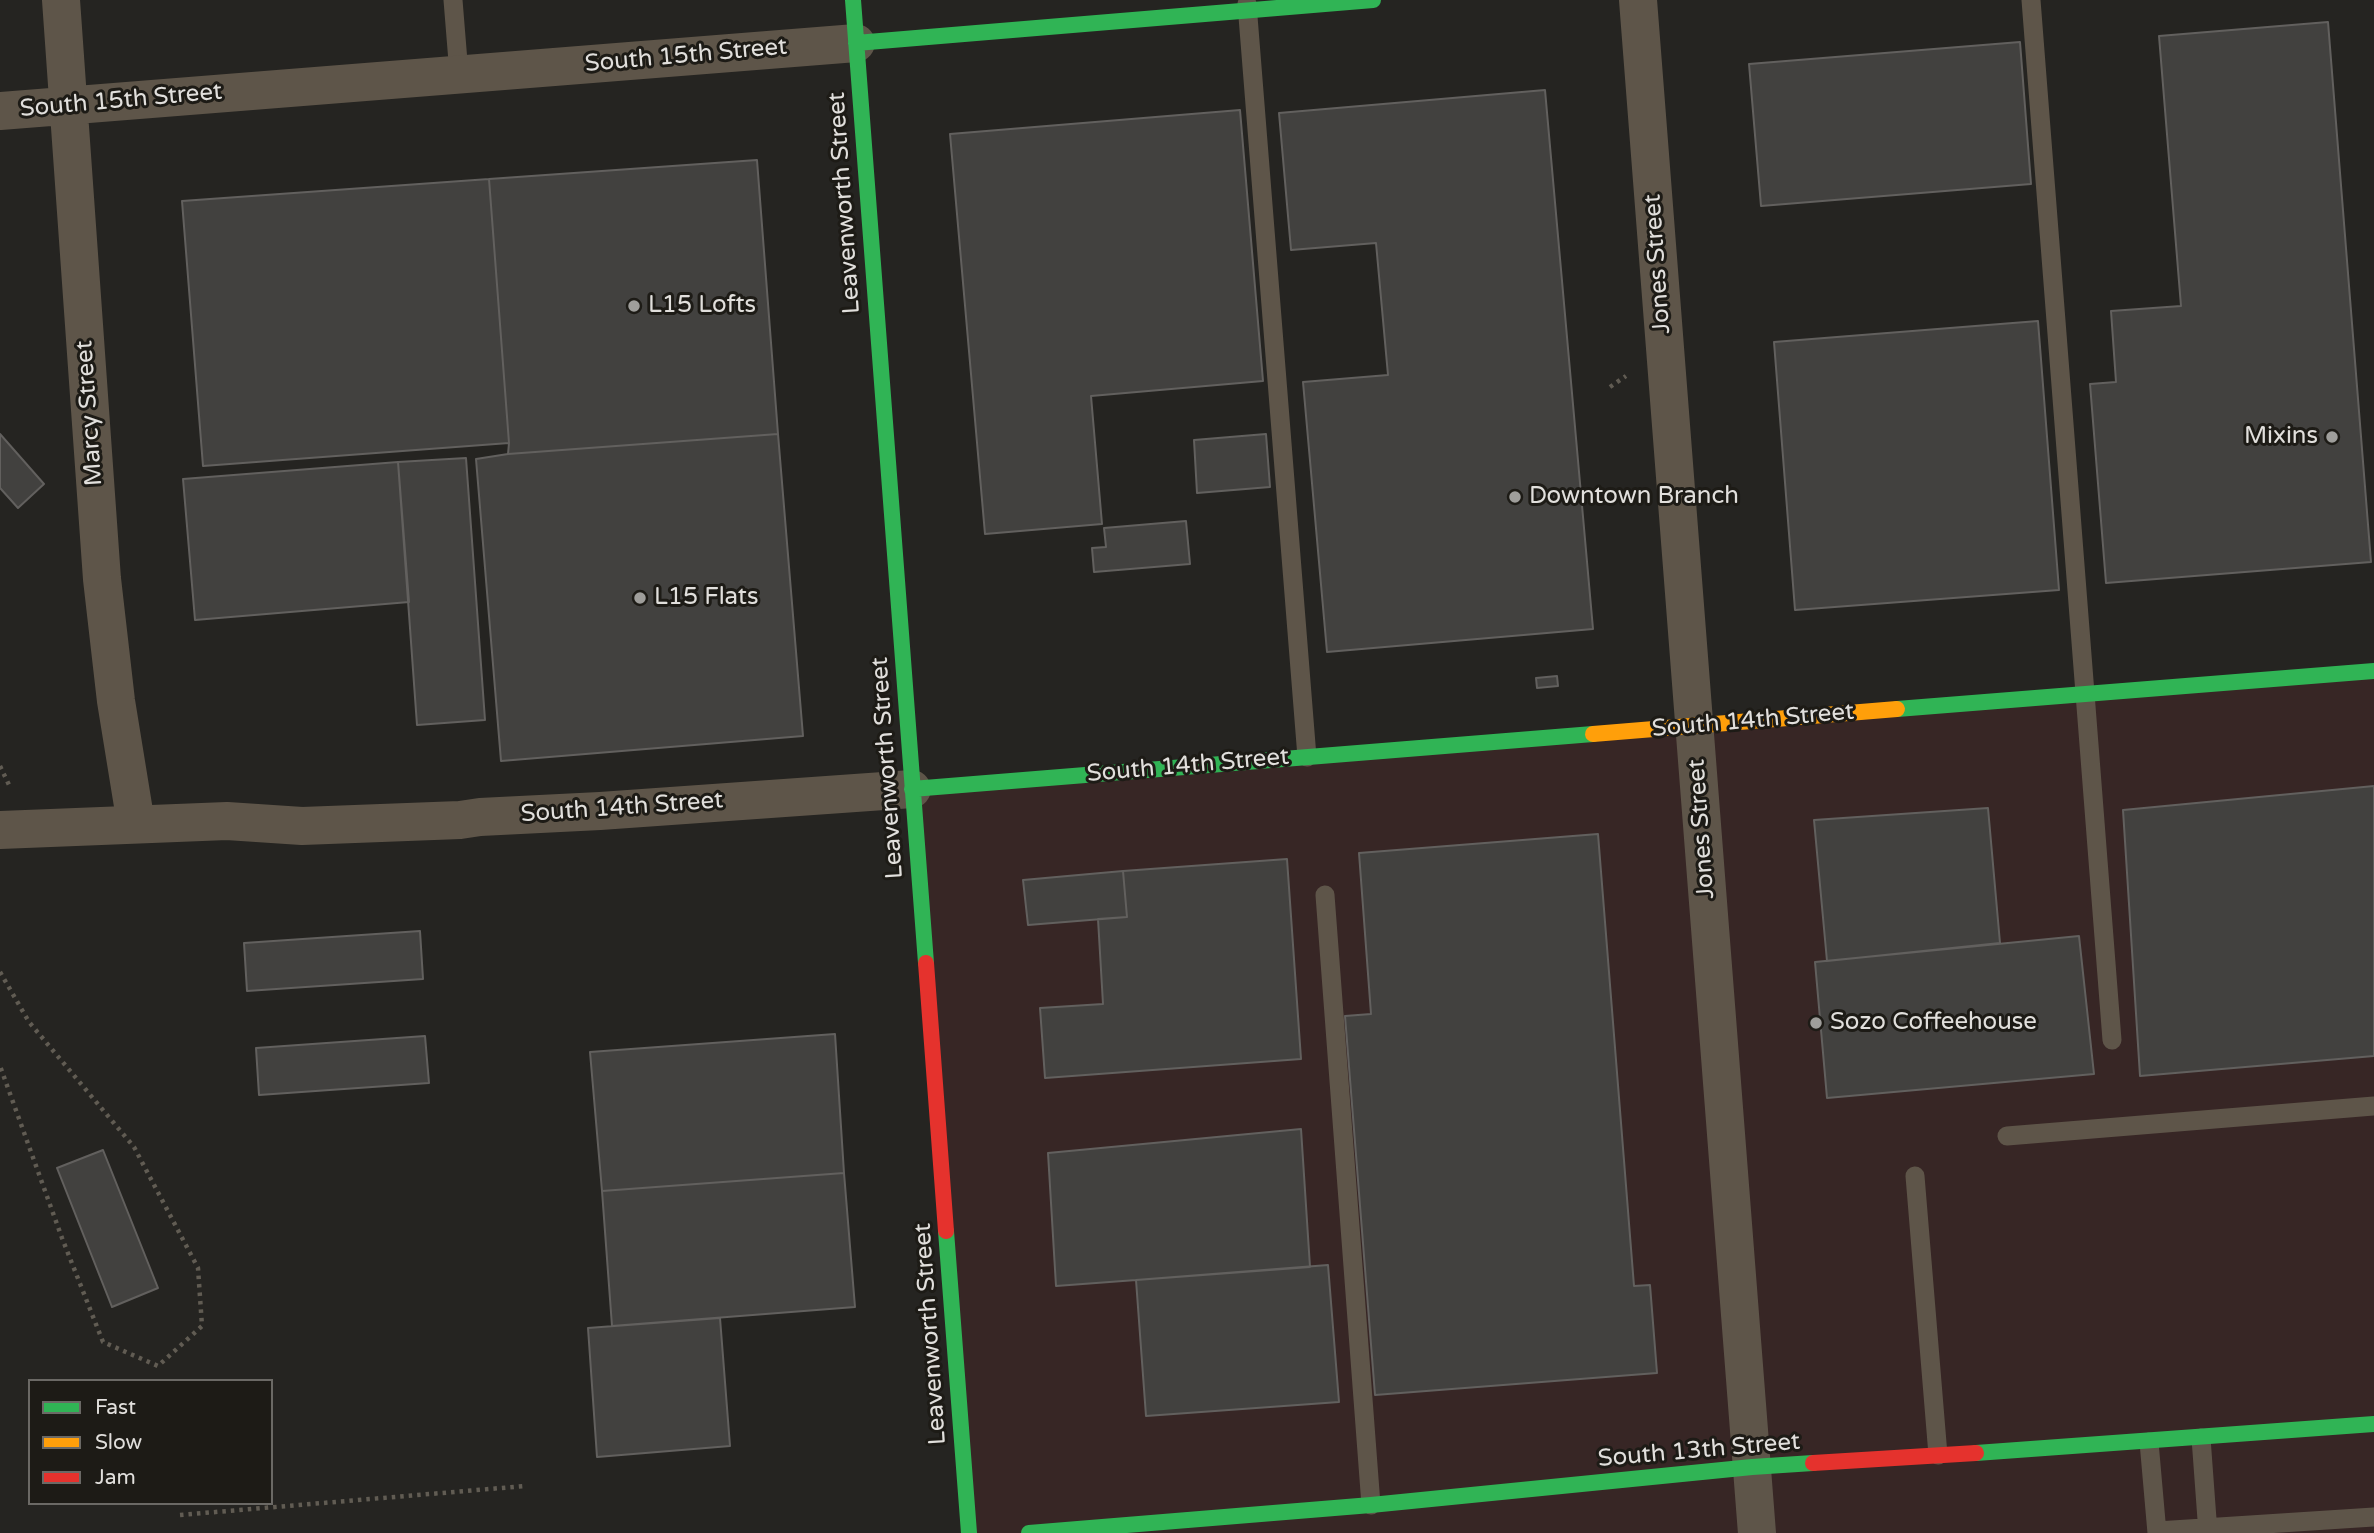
<!DOCTYPE html>
<style>
body{margin:0}
#map{position:relative;width:2374px;height:1533px;overflow:hidden;background:#252421;font-family:"Varela Round",sans-serif}
canvas{display:block}
.legend{position:absolute;left:28px;top:1379px;width:245px;height:126px;box-sizing:border-box;background:#1d1b16;border:2px solid #6b6965;margin:0;padding:9px 12px;list-style:none;font-size:21px;color:#e1dfdc}
.legend li{display:flex;align-items:center;gap:14px;height:35px}
.legend b{width:35px;border:2px solid #6b6965}
</style>
<div id="map">
<canvas width="2374" height="1533"></canvas>
<ul class="legend">
<li><b style="height:9px;background:#30b455"></b>Fast</li>
<li><b style="height:9px;background:#ff9f0a"></b>Slow</li>
<li><b style="height:9px;background:#e5322d"></b>Jam</li>
</ul>
</div>
<script>
const ctx = document.querySelector('canvas').getContext('2d');
ctx.lineJoin = 'round';
function fill(path, color) {
  ctx.fillStyle = color;
  ctx.fill(path, 'evenodd');
}
function trace(path, color, width, dash) {
  ctx.strokeStyle = color;
  ctx.lineWidth = width;
  ctx.lineCap = dash ? 'butt' : 'round';
  ctx.setLineDash(dash || []);
  ctx.stroke(path);
}
function drawText(font, color, halo, rows, align = 'center') {
  ctx.font = font + ' "Varela Round",sans-serif';
  ctx.lineWidth = 6;
  ctx.setLineDash([]);
  ctx.textBaseline = 'middle';
  ctx.strokeStyle = halo;
  ctx.fillStyle = color;
  for (const [text, x, y, turn = 0] of rows) {
    ctx.save();
    ctx.translate(x, y);
    ctx.rotate((+turn || 0) * Math.PI / 180);
    ctx.textAlign = isNaN(turn) ? turn : align;
    if (halo) ctx.strokeText(text, 0, 0);
    ctx.fillText(text, 0, 0);
    ctx.restore();
  }
}
const commercial = new Path2D(`
 M2374,671V1533H969L912,789Z`);
const building = new Path2D(`
 M2328,22L2371,562L2106,583L2090,384L2116,382L2111,311L2181,306L2159,36Z
 M2020,42L2031,184L1761,206L1749,64Z
 M1545,90L1593,629L1327,652L1303,382L1388,375L1376,243L1291,250L1279,113Z
 M1240,110L1263,381L1091,396L1102,524L985,534L950,134Z
 M757,160L778,434L508,454L509,443L489,179Z
 M489,179L509,443L203,466L182,201Z
 M2038,321L2059,590L1795,610L1774,342Z
 M0,434L44,484L18,508L0,488Z
 M778,434L803,736L501,761L476,459L508,454Z
 M1266,434L1270,487L1197,493L1194,440Z
 M466,458L485,720L417,725L398,462Z
 M398,462L409,602L195,620L183,479Z
 M1186,521L1190,564L1094,572L1092,548L1106,547L1104,528Z
 M1557,676L1558,686L1537,688L1536,678Z
 M2374,786V1056L2140,1076L2123,810Z
 M1988,808L2000,943L1827,961L1814,820Z
 M1598,834L1634,1286L1650,1285L1657,1373L1375,1395L1345,1016L1371,1014L1359,853Z
 M1287,859L1301,1059L1045,1078L1040,1008L1103,1004L1098,919L1127,917L1123,871Z
 M1123,871L1127,917L1028,925L1023,880Z
 M420,931L423,979L247,991L244,943Z
 M2079,936L2094,1074L1827,1098L1815,962Z
 M835,1034L844,1173L602,1191L590,1052Z
 M425,1036L429,1083L259,1095L256,1048Z
 M1301,1129L1310,1267L1056,1286L1048,1153Z
 M103,1150L158,1288L112,1307L57,1168Z
 M844,1173L855,1307L612,1326L602,1191Z
 M1328,1265L1339,1402L1146,1416L1136,1280Z
 M720,1318L730,1446L597,1457L588,1328Z`);
const path = new Path2D(`
 M1610,387L1626,376
 M0,766L10,787
 M0,972L29,1022L134,1147L198,1268L202,1326L158,1366L103,1342L62,1238L0,1066
 M180,1515L525,1486`);
const lane = new Path2D(`
 M453,0L459,74
 M2031,0L2112,1040
 M1247,4L1307,757
 M1325,895L1371,1505
 M2007,1136L2374,1106
 M1915,1176L1938,1455
 M2201,1438L2208,1533
 M2149,1442L2157,1533
 M2157,1531L2374,1517`);
const street = new Path2D(`
 M61,0L102,579L116,701L136,824
 M1638,0L1757,1533
 M0,111L856,43
 M0,830L227,821L302,826L460,820L480,817L600,811L912,789`);
const fast = new Path2D(`
 M853,0L926,963
 M856,43L1373,0
 M1897,709L2374,671
 M912,789L1593,734
 M946,1231L969,1533
 M1976,1453L2374,1424
 M1029,1533L1371,1505L1752,1467L1813,1463`);
const slow = new Path2D(`
 M1593,734L1897,709`);
const jam = new Path2D(`
 M926,963L946,1231
 M1813,1463L1976,1453`);
const markers = [
 [634,306,7,"#9f9e9b"],
 [2332,437,7,"#9f9e9b"],
 [1515,497,7,"#9f9e9b"],
 [640,598,7,"#9f9e9b"],
 [1816,1023,7,"#9f9e9b"]
];
const streetNames = [
 ["South 15th Street",686,56,-5],
 ["South 15th Street",121,101,-5],
 ["Leavenworth Street",845,203,-94],
 ["Jones Street",1658,264,-94],
 ["Marcy Street",90,413,-94],
 ["South 14th Street",1753,721,-5],
 ["South 14th Street",1188,766,-5],
 ["Leavenworth Street",888,768,-94],
 ["South 14th Street",622,808,-4],
 ["Jones Street",1702,829,-94],
 ["Leavenworth Street",931,1334,-94],
 ["South 13th Street",1699,1451,-5]
];
const poiNames = [
 ["L15 Lofts",648,306],
 ["Mixins",2318,437,"right"],
 ["Downtown Branch",1529,497],
 ["L15 Flats",654,598],
 ["Sozo Coffeehouse",1830,1023]
];
fill(commercial, '#372625');
fill(building, '#42413f');
trace(building, '#62605e', 2);
trace(path, '#615c53', 4.5, [3.5, 5]);
trace(lane, '#5e5549', 19);
trace(street, '#5e5549', 38);
trace(fast, '#30b455', 16);
trace(slow, '#ff9f0a', 16);
trace(jam, '#e5322d', 16);
for (const [x, y, r, color] of markers) {
  const dot = new Path2D();
  dot.arc(x, y, r, 0, 2 * Math.PI);
  ctx.fillStyle = color;
  ctx.fill(dot);
  trace(dot, '#1d1b16', 2.5);
}
drawText('24px', '#e1dfdc', '#1d1b16', streetNames);
drawText('24px', '#e1dfdc', '#1d1b16', poiNames, 'left');
</script>
